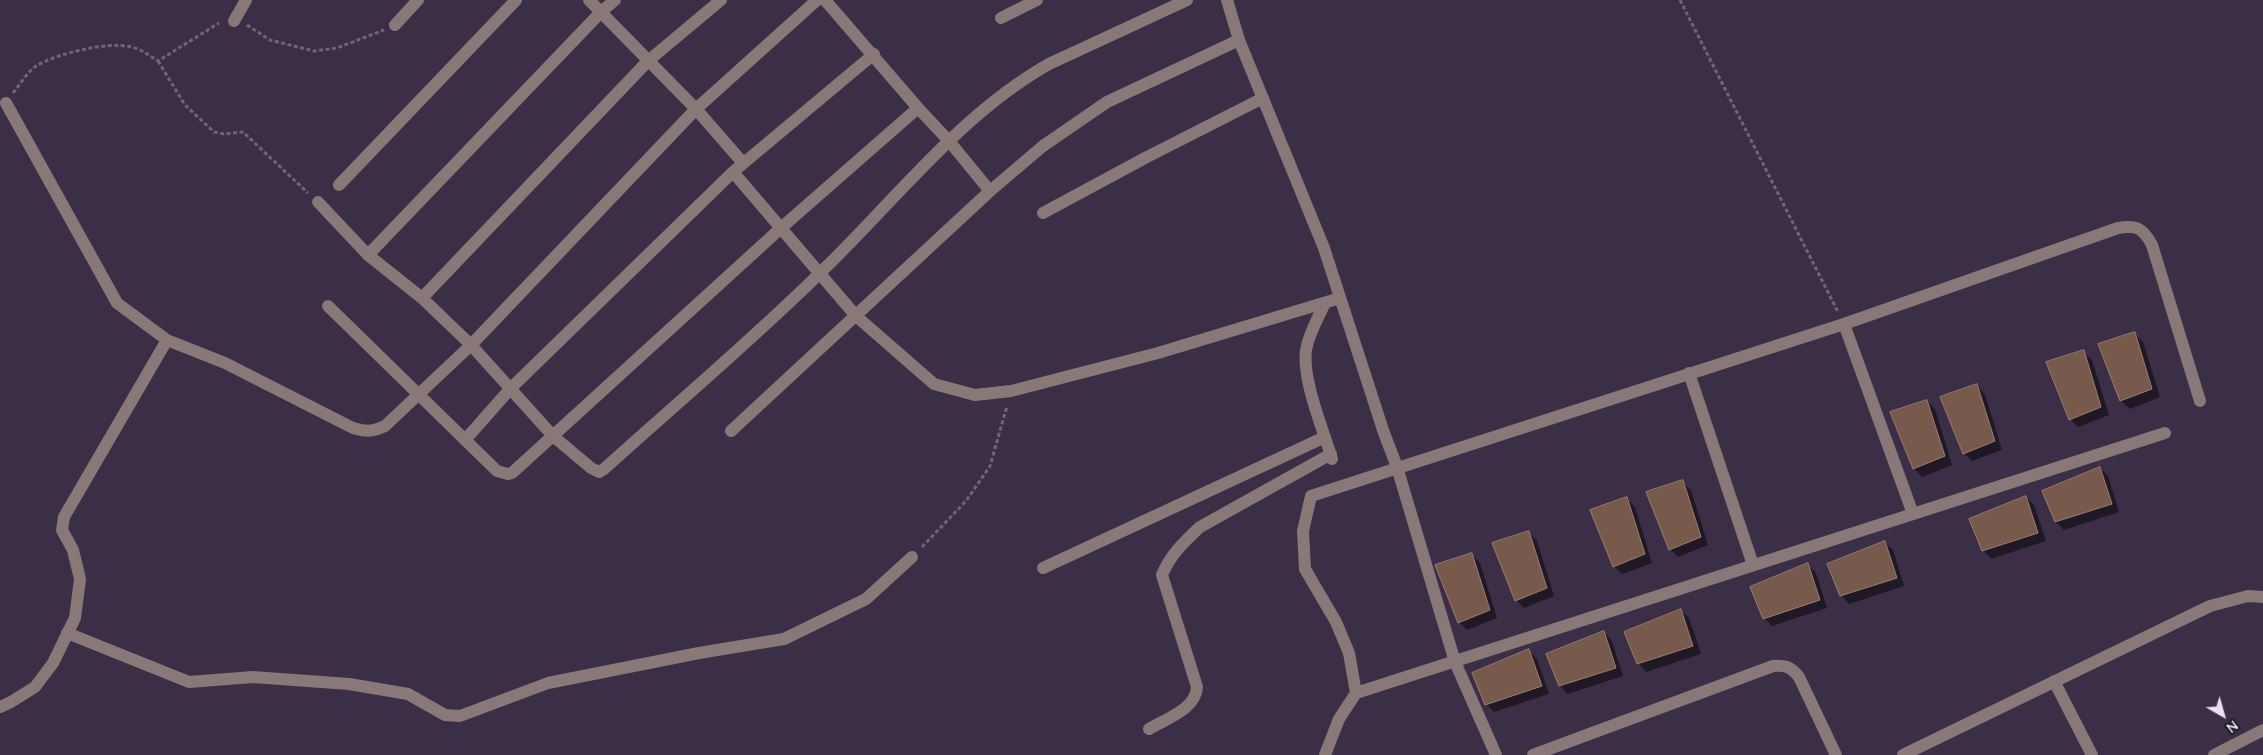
<!DOCTYPE html>
<style>
body{margin:0}
#map{position:relative;width:2263px;height:755px;overflow:hidden;background:#3b2f47;font-family:Quicksand,sans-serif}
canvas{display:block}
.north{position:absolute;left:2198px;top:690px;width:50px;height:50px;-webkit-text-stroke:4px #1f1a25;paint-order:stroke;rotate:142deg;font-size:14px;font-weight:700;line-height:20px;text-align:center;color:#e8e1f0}
.north::after{content:'';display:block;margin:auto;width:18px;height:22px;background:#e8e1f0;clip-path:polygon(50% 0,100% 100%,50% 72%,0 100%)}
</style>
<div id="map">
<canvas width="2263" height="755"></canvas>
<div class="north">N</div>
</div>
<script>
const ctx = document.querySelector('canvas').getContext('2d');
ctx.lineJoin = 'round';
function fill(path, color) {
  ctx.fillStyle = color;
  ctx.fill(path, 'evenodd');
}
function trace(path, color, width, dash) {
  ctx.strokeStyle = color;
  ctx.lineWidth = width;
  ctx.lineCap = dash ? 'butt' : 'round';
  ctx.setLineDash(dash || []);
  ctx.stroke(path);
}
const shadow = new Path2D(`
 M2134,333L2143,342L2160,397L2130,409L2121,401L2099,345Z
 M2083,352L2092,360L2109,415L2078,427L2070,419Z
 M1977,386L1985,394L2002,450L1972,461L1964,453Z
 M1927,401L1935,409L1952,465L1922,477L1914,469Z
 M2100,468L2108,476L2119,512L2064,530L2056,522Z
 M1682,482L1691,490L1708,545L1678,557L1670,549Z
 M2026,497L2034,505L2046,541L1991,559L1983,550Z
 M1627,499L1635,507L1652,563L1622,574L1614,566Z
 M1529,532L1537,541L1554,596L1524,608L1516,600Z
 M1884,542L1893,550L1904,586L1849,604L1841,595Z
 M1472,555L1480,563L1497,618L1467,630L1459,622Z
 M1808,565L1816,573L1827,608L1772,626L1764,618Z
 M1681,610L1689,618L1701,654L1646,672L1638,663Z
 M1604,632L1612,641L1623,676L1568,694L1560,686Z
 M1529,651L1537,659L1549,694L1494,712L1486,704Z`);
const building = new Path2D(`
 M2135,332L2152,389L2120,401L2098,344Z
 M2084,350L2101,407L2069,420L2046,362Z
 M1977,384L1995,441L1963,454L1940,397Z
 M1927,400L1945,456L1913,469L1890,412Z
 M2100,467L2112,504L2055,522L2042,491Z
 M1683,480L1701,537L1669,550L1646,492Z
 M2026,496L2038,533L1982,551L1969,519Z
 M1627,497L1645,554L1613,567L1590,510Z
 M1529,531L1547,588L1515,601L1492,543Z
 M1885,541L1897,578L1840,596L1827,564Z
 M1472,553L1490,610L1458,623L1435,565Z
 M1808,563L1820,600L1763,619L1750,587Z
 M1681,609L1693,646L1637,664L1624,632Z
 M1604,631L1616,668L1559,686L1546,654Z
 M1529,649L1542,686L1485,705L1472,673Z`);
const path = new Path2D(`
 M1680,0L1838,312
 M247,25L270,40L314,51L337,48L384,30
 M158,61L185,105L214,132L224,134L243,132L308,193
 M13,93C20,85 27,72 36,66C56,54 107,41 131,47C141,49 149,55 158,61L219,23
 M922,547L966,501L990,466L1007,406`);
const minor = new Path2D(`
 M589,0L696,109L743,163
 M825,0L918,108L949,141L990,191
 M1227,0L1239,40L1324,248L1384,433L1397,467L1455,662L1496,755
 M1001,18L1037,0
 M234,21L246,0
 M395,25L418,0
 M6,103L117,303L167,340L225,363L353,428C366,432 372,432 385,426L471,345L696,109L817,0
 M733,172L856,316L934,384L975,395L1011,391L1158,353L1340,298
 M339,185L516,0
 M318,202L368,255L422,298L471,345L553,436L591,468L599,472L604,469C676,404 751,341 820,273C893,203 960,114 1049,64L1187,0
 M1043,213L1145,158L1263,98
 M368,255L601,12L615,0
 M422,298L648,61L721,0
 M1325,303C1318,318 1309,333 1306,350C1302,380 1323,429 1332,459
 M328,306L497,471L508,474L512,473L781,228L918,108
 M1844,324L1913,514
 M1689,373L1753,565
 M731,431L990,191L1043,146L1107,102L1239,40
 M465,440L511,388L733,172L874,54
 M1043,568L1325,437
 M67,633L189,682L253,677L349,684L408,694L445,715L460,716L548,683L699,653L784,639L866,599L912,557
 M2054,681L2092,755
 M1356,693L2165,433
 M0,707L11,702L35,687L53,663L75,618L80,579L73,550L62,530L64,517L167,340
 M1149,729C1166,719 1196,709 1197,687L1162,575C1170,555 1184,542 1200,527L1331,454
 M1325,755L1339,719L1356,693L1349,653L1336,622L1305,569L1303,531L1311,496L1844,324L2118,228C2137,225 2143,228 2152,245L2200,401
 M1533,755L1773,666C1786,665 1791,667 1799,677L1836,755
 M1903,755L2210,606L2248,596L2263,597
 M2214,755L2263,730`);
fill(shadow, '#0007');
fill(building, '#785a4c');
trace(building, '#9b7b6d', 1);
trace(path, '#6f657a', 3, [4, 2.5]);
trace(minor, '#887877', 12);
</script>
